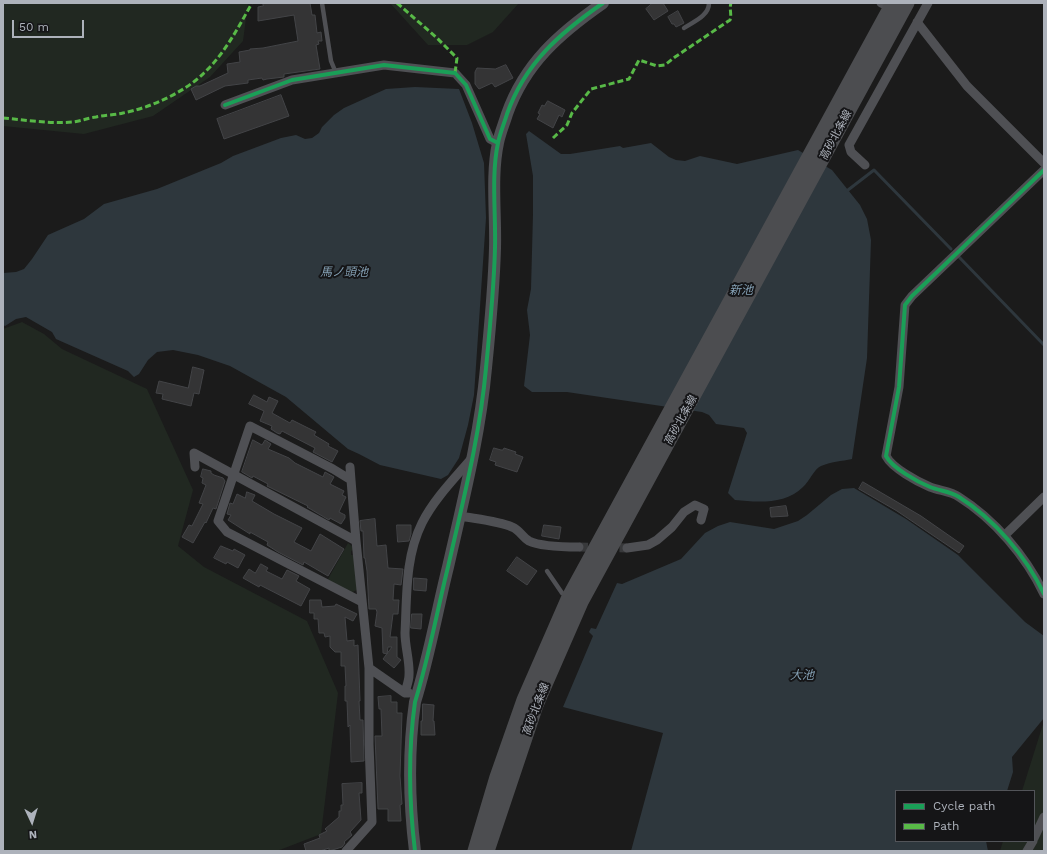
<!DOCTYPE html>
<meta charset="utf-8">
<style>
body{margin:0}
#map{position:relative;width:1047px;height:854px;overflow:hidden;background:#1b1b1b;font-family:"Work Sans",sans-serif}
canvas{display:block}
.frame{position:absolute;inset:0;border:4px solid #adb2bb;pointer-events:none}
.legend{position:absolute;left:895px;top:790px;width:140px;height:52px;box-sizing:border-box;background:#151517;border:1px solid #525459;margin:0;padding:5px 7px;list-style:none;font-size:12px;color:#adb2bb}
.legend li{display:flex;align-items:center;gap:8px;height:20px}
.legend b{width:20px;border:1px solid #525459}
.north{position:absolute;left:12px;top:802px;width:40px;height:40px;-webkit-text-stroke:3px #151517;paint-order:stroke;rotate:176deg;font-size:11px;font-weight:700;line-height:16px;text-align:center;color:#adb2bb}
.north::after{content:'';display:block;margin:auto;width:14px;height:18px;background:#adb2bb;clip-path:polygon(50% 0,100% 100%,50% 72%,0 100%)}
.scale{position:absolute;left:12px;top:20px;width:72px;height:18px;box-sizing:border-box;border:2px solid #adb2bb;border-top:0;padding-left:5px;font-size:12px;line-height:14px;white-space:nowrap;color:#adb2bb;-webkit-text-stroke:3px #151517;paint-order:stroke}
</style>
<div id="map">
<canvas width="1047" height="854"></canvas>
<div class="frame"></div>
<ul class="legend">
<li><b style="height:5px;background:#1a9f57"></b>Cycle path</li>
<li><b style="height:5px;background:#58b947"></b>Path</li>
</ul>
<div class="north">N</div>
<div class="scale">50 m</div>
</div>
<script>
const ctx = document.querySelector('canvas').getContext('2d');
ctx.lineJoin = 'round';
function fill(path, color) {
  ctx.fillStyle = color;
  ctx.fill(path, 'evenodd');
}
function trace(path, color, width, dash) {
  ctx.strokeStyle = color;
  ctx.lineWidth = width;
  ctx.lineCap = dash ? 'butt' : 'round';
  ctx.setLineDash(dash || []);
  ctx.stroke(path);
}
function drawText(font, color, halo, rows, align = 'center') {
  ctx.font = font + ' "Work Sans","Noto Sans JP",sans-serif';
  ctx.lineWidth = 4;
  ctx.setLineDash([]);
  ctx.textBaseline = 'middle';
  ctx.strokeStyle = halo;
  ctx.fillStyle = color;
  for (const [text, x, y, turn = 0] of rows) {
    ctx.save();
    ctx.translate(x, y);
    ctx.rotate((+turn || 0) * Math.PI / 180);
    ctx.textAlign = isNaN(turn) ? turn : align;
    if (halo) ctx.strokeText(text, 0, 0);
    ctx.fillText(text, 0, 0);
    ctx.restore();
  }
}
const green = new Path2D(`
 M3,3H248L243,41L210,77L153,116L84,134L3,126Z
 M390,3H519L493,32L467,45H428Z
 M22,322L44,334L62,349L147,389L193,490L178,546L204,567L307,621L338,693L321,834L277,851H3V329Z
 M348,543L353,547V550L351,551V555H354L357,590L350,593L327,581Z
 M1044,721V851H1000L1003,841H1034V791H1022Z`);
const water = new Path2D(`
 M415,87L459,89L472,123L484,163L486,218L474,395L468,425L459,458L448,475L441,479L380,465L359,454L348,449L286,397L230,366L198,355L173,350L157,352L148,360L139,374L134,377L128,371L56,339L52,332L26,317L16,319L5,326L3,325V273L16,272L24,269L32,259L48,235L84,219L104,204L157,189L221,163L233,156L281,138L296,135L305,139L312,138L319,133L322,127L334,115L344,108L386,89Z
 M529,131L561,154H570L620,146L623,148L651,143L669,157L676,160L685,161L700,156L737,164L798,150L832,170L860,205L867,219L871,240L867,358L852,459C842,461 830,462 821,466C814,469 809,482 803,487C785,505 757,502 735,500L728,493L747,433L744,428L716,424L709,415L702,412L567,392H532L524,386L530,335L527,310L531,289L533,214V176L526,134Z
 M854,488L906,519L958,555L1025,622L1044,636V718L1012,757L1013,772L1007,791H896V841H986L988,851H631L663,733L563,707L593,636L589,632L591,628L596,629L617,583L622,584L681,559L705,533L718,526L730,522L774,529L798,521L807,515L831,495L842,489Z`);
const stream = new Path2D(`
 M848,190L874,170L951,249
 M959,257L1044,345`);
const building = new Path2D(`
 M263,3H310L312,15H315L317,33L321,32L322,41H318L319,44L316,45L320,69L284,74V77L267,79L263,80L262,78L248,80V83L225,86L196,100L191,89L196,86H200L228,73L227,64L240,62L239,52L250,50V49L263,48L298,41L294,15L258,21V7L263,6Z
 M653,3H663L668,11L654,20L646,9Z
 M678,11L684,23L676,27L674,24H672L668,17Z
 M506,65L513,78L495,87L492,83L479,89L475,84V72L477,68L495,69Z
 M281,95L289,116L224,139L217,119Z
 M548,101L565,110L562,117L559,115L553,128L537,119L540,114L538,113L542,105L544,106Z
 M193,367L204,370L199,394L194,393L191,406L162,399L163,394L156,393L159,381L188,388Z
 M254,395L267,402L269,397L278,401L272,413L290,423L292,420L316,432L314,435L329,444L328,446L338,451L332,462L313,452L315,448L282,431L280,434L277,433L271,429L272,426L260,421L264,411L249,404Z
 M253,440L262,445L265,440L271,444L268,449L289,458L295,463L323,477L325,472L334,477L330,484L344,491L342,495L346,497L339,512L345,515V518L341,524L330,518L329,520L307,507L308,506L267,486L268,484L253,476L252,478L242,472Z
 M494,448L501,450H503L504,448L516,452L515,454L523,457L517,472L495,465L496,462L490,460Z
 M203,469L211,471V473L214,475L223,478L225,481L216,509L213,508L206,523L205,522L193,543L182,537L189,525L192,526L203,504L199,503L206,485L202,483L203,478L201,477Z
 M863,482L921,516L964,546L959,553L897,511L859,489Z
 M247,492L255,495L252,501L274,514L302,528L294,542L311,551L320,534L344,549L328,576L304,562L303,565L278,552L267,545L268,542L250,532V534L228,520L231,515L227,514L230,503L233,504L237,494L245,498Z
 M786,506L788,516L771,517L770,508Z
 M375,519L377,546L386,545L388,568L403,569L401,585L394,584L393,600H399L398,614H393L390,637H397V657L401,660L394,668L383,659L392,647H388L387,654L383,653L382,628L375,626L377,612L376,609H369L367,571L365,558H364L363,531H361L360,521Z
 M397,525H411V534L409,541L398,542Z
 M544,525L561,527L559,539L542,536Z
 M221,546L233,551L234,549L245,555L238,568L227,562L226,564L214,558Z
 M517,557L537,571L527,585L507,571Z
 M261,564L268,568L266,571L282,579L287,570L299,576L296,581L310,589L301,606L260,585L259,587L243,578L249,569L255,573Z
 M414,578L427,579L426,591L414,590Z
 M310,600H321L322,607L335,606L336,604L357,614L353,621L345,617L347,641L354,640V646L358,645L360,701H359L360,720H363L364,761L351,762L350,725L348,727L347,701H345V686H346L345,666H341V652H335L330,647V636L325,637L324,633H319L318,619H314V613H310Z
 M412,614H422L421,629L411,628Z
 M391,696V702H397V713H402L400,776L402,804L400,805L401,821H388V809H378L375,736H382L381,709H379L378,697Z
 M423,704L434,705L433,721H434L435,735H421V721H422Z
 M362,783V793H359L361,820L350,832L352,835L344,842L345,843L342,847L329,851V848L320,851H306L304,844L320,838L319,835L327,831L325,829L339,817V811H341V805H343L342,784Z`);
const minorTunnel = new Path2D(`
 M579,547L627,548`);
const service = new Path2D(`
 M322,3L331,61L336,73
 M684,28C693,22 709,16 709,3
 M547,571L562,593L568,596`);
const minor = new Path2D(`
 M881,3L890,7
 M917,22L967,86L1044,163
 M225,105L292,80L384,65L455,73L466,85L490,139L498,143
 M865,165L851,152L849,145L928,3
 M1044,170L912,296L905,305L899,387L886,456C892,468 918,482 930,487C940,491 950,491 959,497C994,519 1026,556 1044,594
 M195,467L194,453L356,541
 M350,467L351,480
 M460,516C476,519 498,521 512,527C520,530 522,537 529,541C541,547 565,547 579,547
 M1005,535L1044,497
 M627,548L648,545L657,540L672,527L684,512L695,505L704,509L701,520
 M369,668L405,693H409
 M405,693C406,688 409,681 409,675C410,662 405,647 405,633C407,596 405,557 422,523C434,499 455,478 472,458
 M1034,838L1044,817
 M346,851L372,822L369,744V668L356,541L351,480L333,469L250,426L218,521L227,532L362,602
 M1027,851L1033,841`);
const tertiary = new Path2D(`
 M415,851C409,802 408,751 415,702C429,657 437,611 448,567C463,501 480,435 486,368C490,328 494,288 495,248C496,215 491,175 498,143C500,133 504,124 507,114C525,63 560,33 603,3`);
const primary = new Path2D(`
 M475,851L497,777L524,700L569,597L893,3
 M487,851L536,705L581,602L907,3`);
const quiet = new Path2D(`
 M397,3L437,38L457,58L455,73
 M3,118C26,120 50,124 73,122C81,121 88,118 96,117C105,115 115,115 123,113C150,108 185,92 204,73C225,53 238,28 252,3
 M553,138L567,125L572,113L591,89L629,79L639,60L657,66L665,65L675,57L730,20C732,14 729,9 731,3`);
const cycleway = new Path2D(`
 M225,105L292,80L384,65L455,73L466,85L490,139L498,143
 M1044,170L912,296L905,305L899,387L886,456C892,468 918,482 930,487C940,491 950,491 959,497C994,519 1026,556 1044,594
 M415,851C409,802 408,751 415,702C429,657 437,611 448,567C463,501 480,435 486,368C490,328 494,288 495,248C496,215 491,175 498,143C500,133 504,124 507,114C525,63 560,33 603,3`);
const streetNames = [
 ["高砂北条線",836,135,-62],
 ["高砂北条線",681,420,-61],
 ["高砂北条線",536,709,-69]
];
const waterNames = [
 ["馬ノ頭池",344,272],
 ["新池",741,290],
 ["大池",802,675]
];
fill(green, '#212821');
fill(water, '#2e373d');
trace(stream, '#2e373d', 3);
fill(building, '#343435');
trace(building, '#434447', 1);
trace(minorTunnel, '#38393b', 9, [9, 4.5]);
trace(service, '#4f5054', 4.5);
trace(minor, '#4f5054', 9);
trace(tertiary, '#4f5054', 12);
trace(primary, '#4c4d50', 15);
trace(quiet, '#58b947', 3, [6, 3]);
trace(cycleway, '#1a9f57', 4);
drawText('11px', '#adb2bb', '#151517', streetNames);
drawText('italic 12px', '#85a1b5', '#151517', waterNames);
</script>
